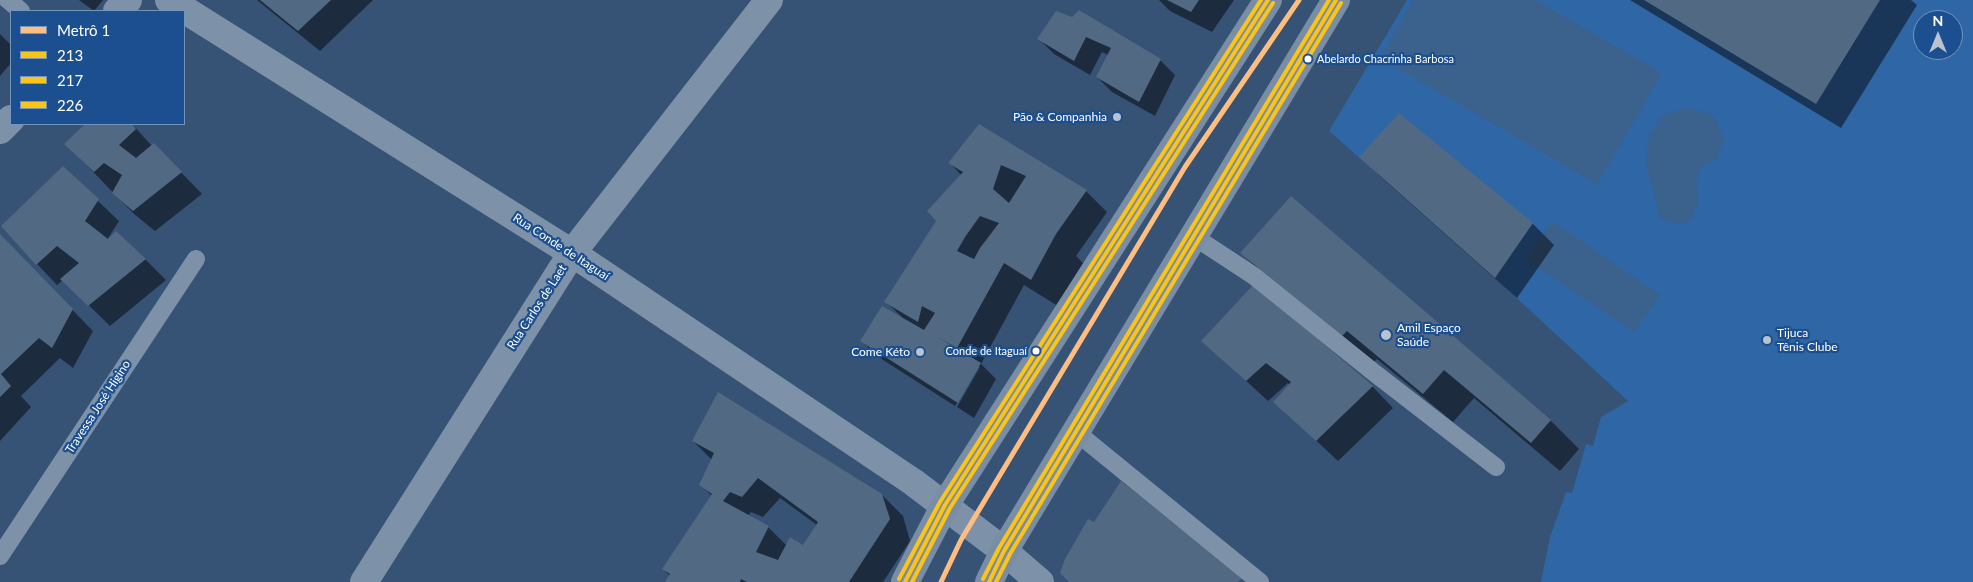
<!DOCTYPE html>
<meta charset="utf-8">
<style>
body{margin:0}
#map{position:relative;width:1973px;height:582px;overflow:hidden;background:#365274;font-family:Lato,sans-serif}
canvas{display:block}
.legend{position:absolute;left:10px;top:10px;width:175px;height:115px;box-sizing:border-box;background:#1b4f8f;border:1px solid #7695bc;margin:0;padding:6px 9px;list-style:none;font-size:15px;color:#fff}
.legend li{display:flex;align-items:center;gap:10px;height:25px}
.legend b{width:25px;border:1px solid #7695bc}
.north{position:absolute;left:1913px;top:10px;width:50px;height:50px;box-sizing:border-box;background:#1b4f8f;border:1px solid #7695bc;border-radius:50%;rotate:0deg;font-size:14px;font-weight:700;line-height:20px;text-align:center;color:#fff}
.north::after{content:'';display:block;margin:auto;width:18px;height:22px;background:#b9c2ce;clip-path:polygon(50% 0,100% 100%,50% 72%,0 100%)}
</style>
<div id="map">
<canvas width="1973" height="582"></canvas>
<ul class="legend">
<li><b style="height:6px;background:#ffbe80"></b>Metrô 1</li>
<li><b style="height:6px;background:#fdc418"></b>213</li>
<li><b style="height:6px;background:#fdc418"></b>217</li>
<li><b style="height:6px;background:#fdc418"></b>226</li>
</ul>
<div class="north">N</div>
</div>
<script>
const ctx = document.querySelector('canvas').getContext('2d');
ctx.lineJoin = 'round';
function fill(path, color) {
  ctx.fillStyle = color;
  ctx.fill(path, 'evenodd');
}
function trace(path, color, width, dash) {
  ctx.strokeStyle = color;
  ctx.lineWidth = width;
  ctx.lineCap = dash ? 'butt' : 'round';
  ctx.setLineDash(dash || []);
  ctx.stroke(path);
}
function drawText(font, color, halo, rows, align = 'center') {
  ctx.font = font + ' Lato,sans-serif';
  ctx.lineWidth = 4.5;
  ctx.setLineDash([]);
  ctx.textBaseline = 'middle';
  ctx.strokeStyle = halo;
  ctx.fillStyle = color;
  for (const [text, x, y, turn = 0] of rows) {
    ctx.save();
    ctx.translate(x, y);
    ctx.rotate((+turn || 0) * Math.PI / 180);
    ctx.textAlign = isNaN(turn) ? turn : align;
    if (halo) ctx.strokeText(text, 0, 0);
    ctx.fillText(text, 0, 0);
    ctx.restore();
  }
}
const green = new Path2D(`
 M1407,0H1973V582H1541L1550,537L1566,492L1572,493L1586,444L1593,446L1601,417L1628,401L1495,278L1329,131ZM1923,20H1953V50H1923Z`);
const water = new Path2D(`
 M1413,0H1535L1662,73L1597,184L1380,58Z
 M1688,107L1713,115L1724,139L1716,160L1701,166L1696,180L1699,199L1691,221L1677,224L1660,218L1646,163L1649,135L1663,115Z
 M1552,221L1660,295L1634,332L1526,259Z`);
const shadow = new Path2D(`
 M79,0H103L94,11Z
 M257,0H373L320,51Z
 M1159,0H1234L1212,32L1170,11Z
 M1630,0H1911L1917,5L1841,128Z
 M1072,19L1160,60L1175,75L1155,116L1112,92L1097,77L1108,55L1102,52L1090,75L1054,54L1038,38Z
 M0,34L11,45V63L0,76Z
 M1399,115L1533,224L1554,245L1517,298L1382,178L1361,157Z
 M87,124H132L152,146L175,166L202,194L155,231L134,214L66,144Z
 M979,126L1086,191L1107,212L1076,256L1084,264L1061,308L1024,285L981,364L996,379L974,418L957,407L980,367H977L955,406L877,356L862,341L902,317L886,302L936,223L961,175L950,163Z
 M63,168L119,221L107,240L145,259L166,280L110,326L63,280L57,285L37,264Z
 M0,236L93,331L73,368L60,358L21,396L31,407L0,441Z
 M1242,253L1550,420L1579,449L1560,471L1474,398L1453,422L1377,359L1371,364L1270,282Z
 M1254,286L1373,387L1393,408L1338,461L1275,402L1290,385L1288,383L1268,401L1203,341Z
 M693,441L882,495L903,516L910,541L883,582H666L670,576L663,569L712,496L701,485L712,460ZM780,498L817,525L811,553L787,546L768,527L748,516L751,512L763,517Z`);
const building = new Path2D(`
 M260,0H331L298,31Z
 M1167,0H1199L1191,12Z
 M1644,0H1880L1816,104Z
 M1079,10L1161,59L1139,102L1096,77L1111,48L1086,37L1074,61L1037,39L1056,11L1072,17Z
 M1399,113L1533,223L1495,278L1359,157Z
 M85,124H132L136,129L119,145L136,158L154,143L182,172L133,211L112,193L122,175L104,163L94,172L64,144Z
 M979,124L1087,190L1056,234L1031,280L1004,263L957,348L936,336L981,363L958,403L860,341L882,306L924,330L935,313L922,306L918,322L884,302L936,221L927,211L963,172L948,163ZM1001,165L1026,176L1009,203L993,189ZM980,216L999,223L980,248L974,259L957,251L965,237Z
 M63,166L99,199L85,221L108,239L116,231L146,259L88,306L60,279L79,263L57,246L36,265L1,226Z
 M1291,196L1551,420L1531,443L1444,370L1423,394L1347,331L1342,336L1240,253Z
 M0,234L73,309L52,348L39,338L1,374L11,386L0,397Z
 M1254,284L1373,386L1316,441L1273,402L1291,382L1266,363L1246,381L1201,341Z
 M718,392L882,494L890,519L849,582H747L741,579L740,582H665L670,574L662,569L712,494L699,485L714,453L692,441ZM758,478L818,522L803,545L790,537L778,560L756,552L769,526L723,501L730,492L742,497Z
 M1121,481L1242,578L1238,582H1069L1060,573L1065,559L1088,519L1094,522Z`);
const lane = new Path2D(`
 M8,0L21,11
 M1193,236L1254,276L1372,371L1496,467
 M1076,432L1260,582
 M0,556L196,259`);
const street = new Path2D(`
 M169,0L572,253L913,482L1004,551L1040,582
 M117,11L128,0
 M0,130L11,119
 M364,582L572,253L769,0`);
const secondary = new Path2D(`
 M905,582L945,505L1268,0
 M989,582L1004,551L1336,0`);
const bus1 = new Path2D(`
 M905,582L945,505L1268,0
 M989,582L1004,551L1336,0`);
const bus2 = new Path2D(`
 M912,582L950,508L1273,3
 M996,582L1010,554L1341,3`);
const bus3 = new Path2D(`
 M899,579L940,502L1261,0
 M983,579L999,548L1329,0`);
const metro1 = new Path2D(`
 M941,582L961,540L1185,167L1299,0`);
const markers = [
 [1308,59,4.5,"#fff"],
 [1117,117,5,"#b9c2ce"],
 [1386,335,6,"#b9c2ce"],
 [1767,340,5,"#b9c2ce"],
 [1036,351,4.5,"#fff"],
 [920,352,5,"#b9c2ce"]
];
const busNames = [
 ["Abelardo Chacrinha Barbosa",1317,59],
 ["Conde de Itaguaí",1027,351,"right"]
];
const poiNames = [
 ["Pão & Companhia",1107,117],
 ["Amil Espaço",1397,328,"left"],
 ["Saúde",1397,342,"left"],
 ["Tijuca",1777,333,"left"],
 ["Tênis Clube",1777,347,"left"],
 ["Come Kéto",910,352]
];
const streetNames = [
 ["Rua Conde de Itaguaí",561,247,33],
 ["Rua Carlos de Laet",537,307,-57],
 ["Travessa José Higino",98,407,-57]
];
fill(green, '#2f66a5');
fill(water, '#3b618d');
fill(shadow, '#0007');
fill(building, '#526984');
trace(lane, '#7d92a8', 18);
trace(street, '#7d92a8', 28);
trace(secondary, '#798da4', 28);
trace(bus1, '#fdc418', 4);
trace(bus2, '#fdc418', 4);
trace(bus3, '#fdc418', 4);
trace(metro1, '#ffbe80', 5);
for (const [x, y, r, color] of markers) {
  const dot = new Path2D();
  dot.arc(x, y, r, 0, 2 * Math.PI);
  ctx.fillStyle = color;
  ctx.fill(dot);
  trace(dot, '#1b4f8f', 2);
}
drawText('11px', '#fff', '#1b4f8f', busNames, 'left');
drawText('12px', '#fff', '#1b4f8f', poiNames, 'right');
drawText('12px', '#fff', '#1b4f8f', streetNames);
</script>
